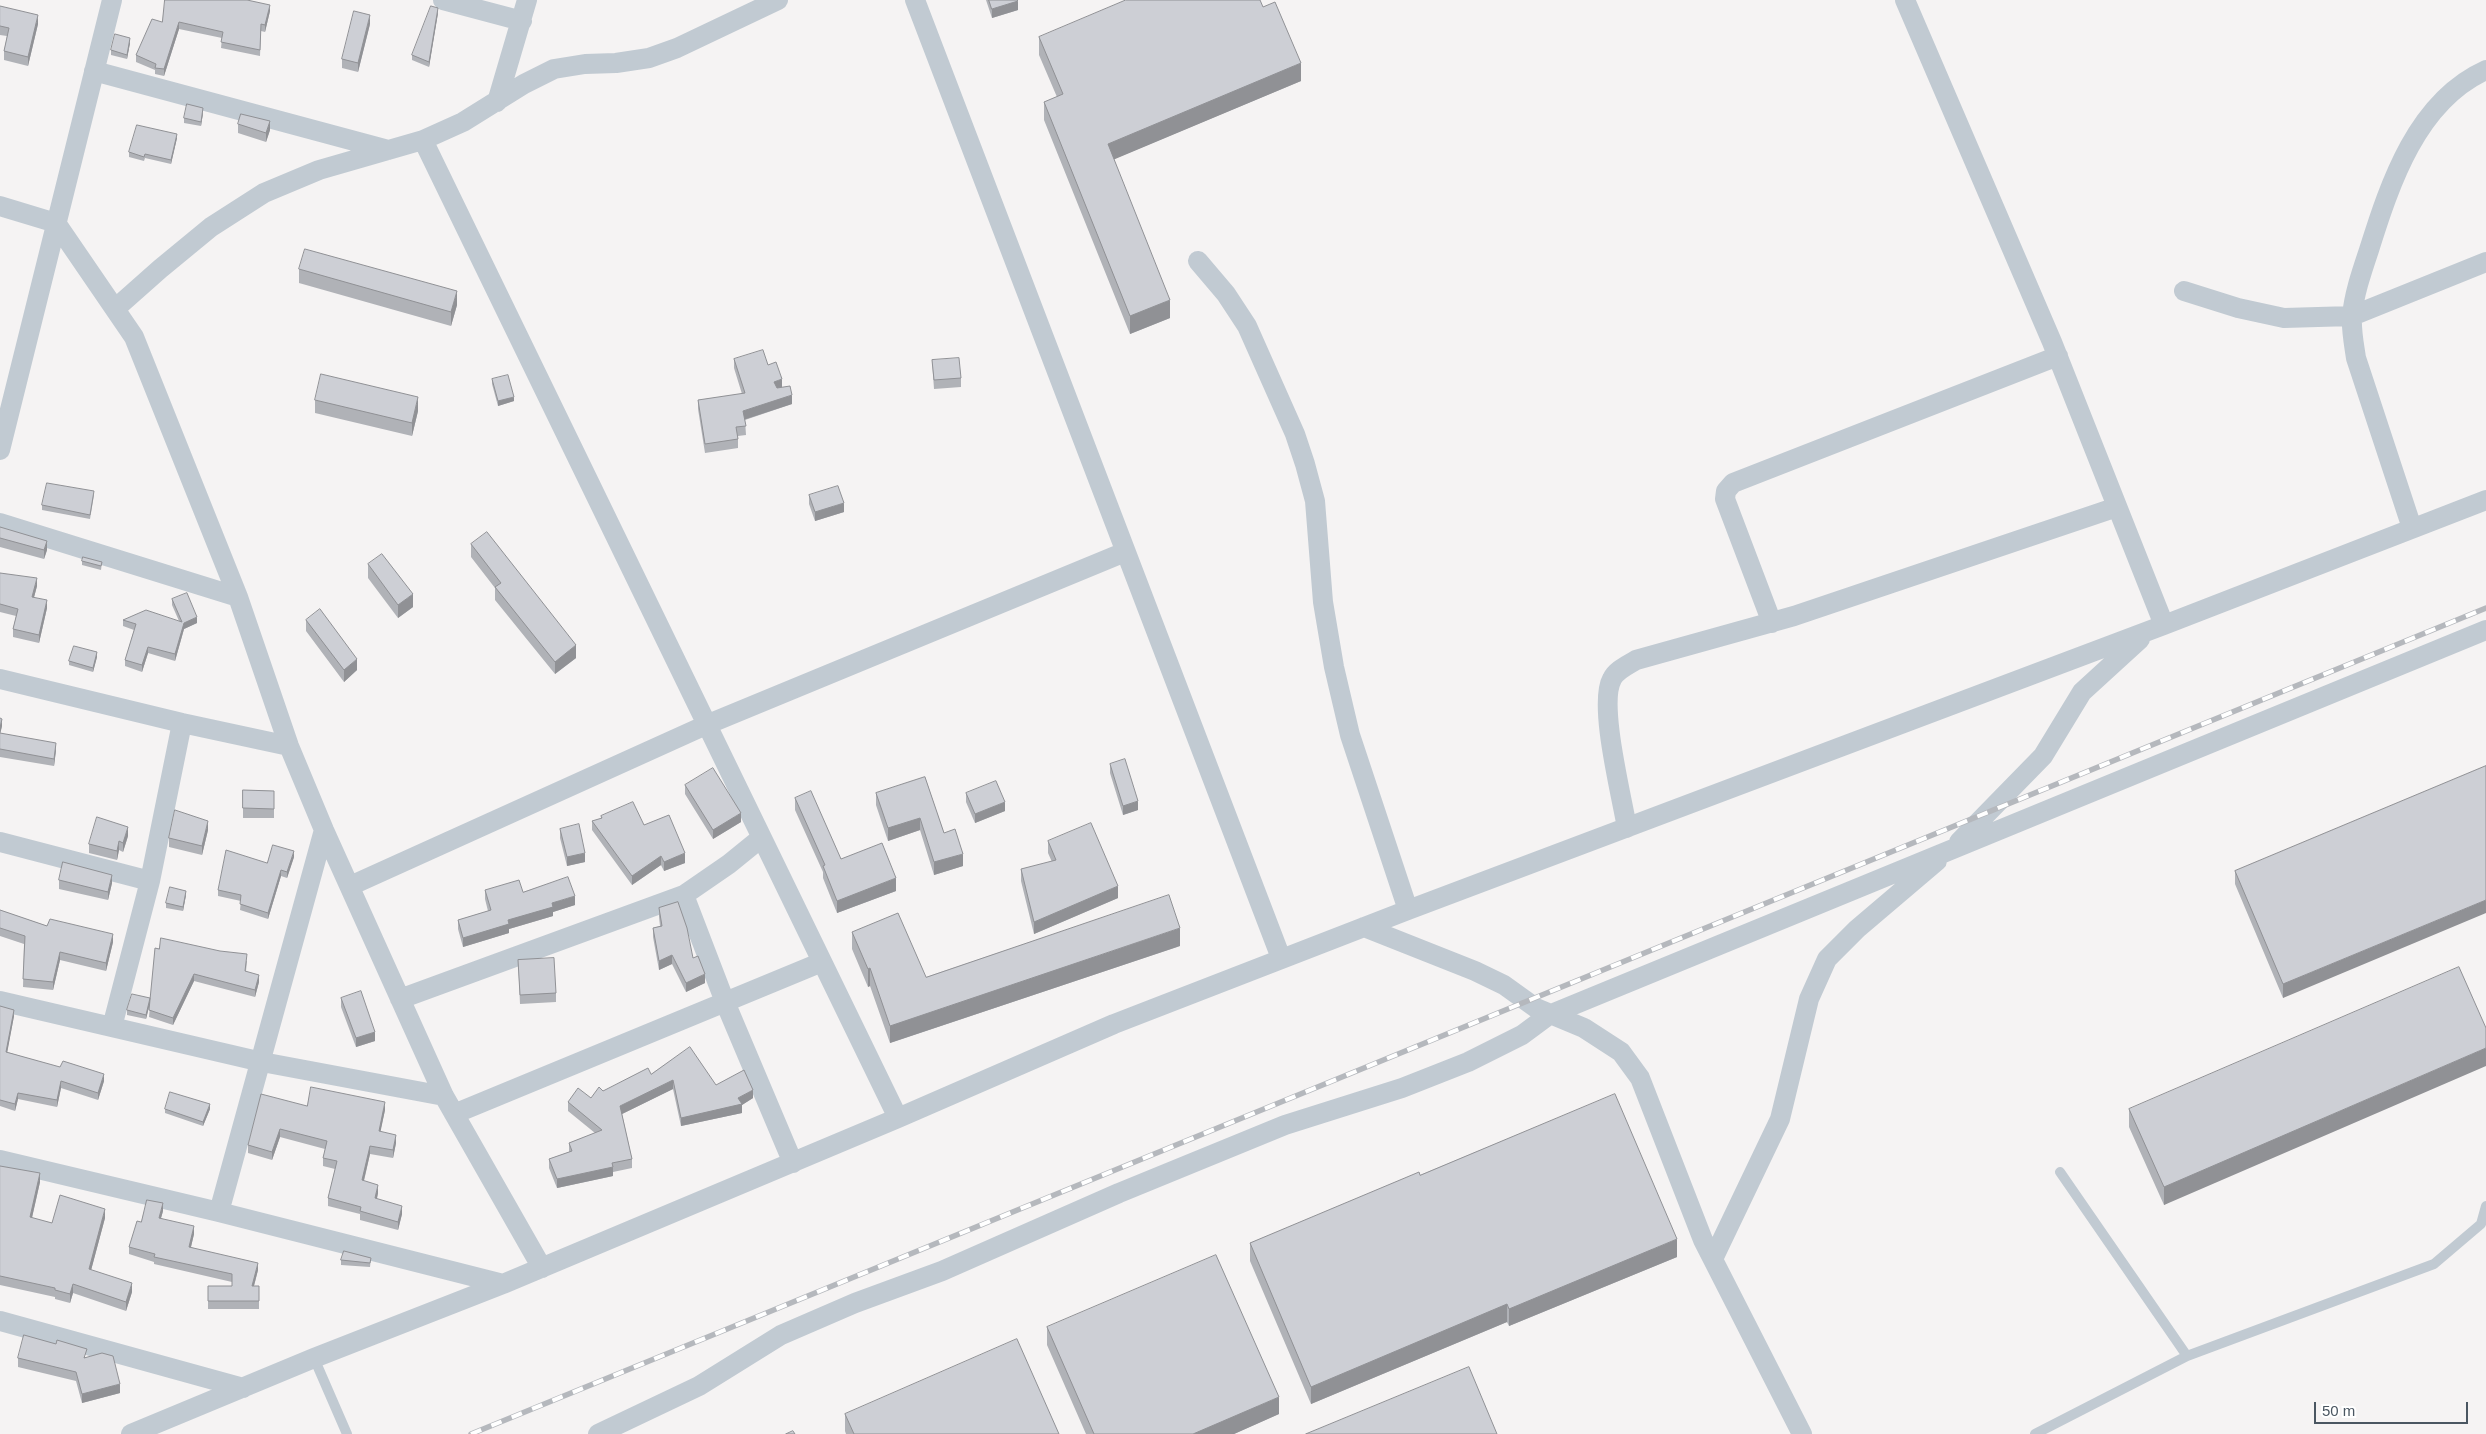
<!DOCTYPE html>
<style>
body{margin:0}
#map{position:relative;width:2486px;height:1434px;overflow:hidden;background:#f5f3f3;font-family:Arial,sans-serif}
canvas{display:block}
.scale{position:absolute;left:2314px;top:1402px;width:154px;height:22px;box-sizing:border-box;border:2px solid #4a5661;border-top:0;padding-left:6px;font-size:15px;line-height:18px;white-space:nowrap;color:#4a5661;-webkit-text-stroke:4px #fff;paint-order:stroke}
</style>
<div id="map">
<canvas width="2486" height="1434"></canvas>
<div class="scale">50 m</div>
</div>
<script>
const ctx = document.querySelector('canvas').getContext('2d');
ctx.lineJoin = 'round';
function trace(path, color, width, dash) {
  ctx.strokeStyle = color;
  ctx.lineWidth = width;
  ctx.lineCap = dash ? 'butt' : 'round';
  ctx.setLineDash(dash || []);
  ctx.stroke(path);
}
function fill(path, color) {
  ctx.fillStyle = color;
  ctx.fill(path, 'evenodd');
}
const lane = new Path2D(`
 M2060,1172L2187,1356
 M314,1358L347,1434
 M2035,1434L2187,1356L2434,1264L2481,1224L2486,1206`);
const street = new Path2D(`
 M443,0L522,21
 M915,0L1281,958
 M1905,0L2052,342L2164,625
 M94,71L388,150
 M497,102L527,0
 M423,140L898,1118
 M0,206L56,223L134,337L238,597L289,746L324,830L444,1096L542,1268
 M1198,261L1226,294L1247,326L1295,434L1305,464L1315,501L1323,602L1334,667L1350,735L1408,910
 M2184,291L2238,308L2284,318L2352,316L2486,262
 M116,308L160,269L211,227L264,193L319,170L423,140L463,122L524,84L554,69L585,64L616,63L649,58L677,48L778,0
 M0,450L112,0
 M0,523L238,597
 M2412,528L2356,358C2354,344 2351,330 2352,316C2354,294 2362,271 2369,250C2390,183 2417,101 2486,70
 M1772,623L1725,499L1726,491L1733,483L2058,356
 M0,679L182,723L289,746
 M1627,828C1622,797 1598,704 1612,679C1616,670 1628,665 1636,660L1794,616L2117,507
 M0,842L150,881
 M1959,842L2043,756L2082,692L2140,639
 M350,886L706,725L1125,552
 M684,895L725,1002L793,1163
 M1364,927L1475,971L1504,985L1536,1008L1584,1028L1621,1052L1640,1078L1703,1240L1802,1434
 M400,999L684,895L729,864L761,838
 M0,1001L262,1062L444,1096
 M112,1027L150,881L182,723
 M454,1114L822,962
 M0,1160L219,1212L503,1284
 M219,1212L324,830
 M1713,1259L1780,1119L1809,999L1827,959L1857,929L1937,861
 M0,1321L243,1388
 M131,1434L314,1358L503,1284L898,1118L1114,1024L1408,910L2164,625L2486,500
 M598,1434L699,1386L781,1335L855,1303L942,1271L1119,1193L1285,1125L1402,1088L1468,1062L1522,1035L1549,1015L2486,630`);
const rail = new Path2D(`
 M471,1434L2486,608`);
const wall = new Path2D(`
 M986,0H1017L1018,10L992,18Z
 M0,6L38,24L28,66L4,60V51L7,36L0,35Z
 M1263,7L1301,81L1114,159L1170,318L1130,334L1044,120V102L1057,97L1039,55V37Z
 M270,11L265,32L261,31L260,56L221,48L222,38L179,29L164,76L155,74V70L136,62V55L162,22Z
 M438,13L429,67L412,60V55Z
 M370,24L358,72L342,68V59Z
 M130,43L127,59L111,55V50Z
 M203,113L201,126L184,123V118Z
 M238,124L270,130L266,142L238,133Z
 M177,138L171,164L145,158L144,161L129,157V152Z
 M299,269L457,305L451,326L299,283Z
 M734,359L768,365L792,404L745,420L746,435L738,436V448L705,453L698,409V400L742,394L734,368Z
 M932,360L961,378V387L934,389Z
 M492,379L514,401L498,406L492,384Z
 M315,400L418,411L412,436L315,413Z
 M94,495L90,519L42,510V505Z
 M809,495L844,512L815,521L809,504Z
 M0,527L47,550L44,559L0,547Z
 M471,544L576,658L555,674L495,600V588L471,557Z
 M82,561L102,562L101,570L82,565Z
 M368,564L413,607L398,618L368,578Z
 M0,573L37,586L34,597L47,608L39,643L13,637V629L16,616L0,612Z
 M172,599L197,623L184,629L175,661L148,653L142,672L125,666V660L134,630L123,626V620L179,621L172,605Z
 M306,620L357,670L344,682L306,631Z
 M97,657L93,672L69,665V661Z
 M0,718L2,726L0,733L56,750L54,766L0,757Z
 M1110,764L1138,810L1123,815L1110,773Z
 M2486,766L2283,998L2235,884V871Z
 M925,777L944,833L963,866L934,875L920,830L888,841L876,805V793Z
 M685,785L741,822L713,839L685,794Z
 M243,790L274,791V818H243Z
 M966,793L1005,811L975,823L966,802Z
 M795,798L841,859L896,891L837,913L823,878V872L795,810Z
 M601,816L644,825L685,863L664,871L661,865L632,885L592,830V821L601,819Z
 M560,829L585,862L567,866L560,838Z
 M208,830L202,855L169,847V838Z
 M128,836L123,852L119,850L117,860L89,853V844Z
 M1048,841L1118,898L1034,934L1021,881V869L1052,862L1048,853Z
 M294,857L287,878L281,876L268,919L240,910L241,901L218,896V890L267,863Z
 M59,880L112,883L108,900L59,889Z
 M485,890L523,892L575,905L553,912V916L509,929V933L463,947L458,929V920L488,911L485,899Z
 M186,895L183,911L166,908V903Z
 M659,908L693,958L705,983L686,992L672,964L659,970L653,937V928L660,926L659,917Z
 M0,910L47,926L113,942L106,971L60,960L53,990L23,987L24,944L0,936Z
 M852,932L926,977L1180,946L890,1043L870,986L868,987L852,949Z
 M155,948L247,961L246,971L259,982L255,997L194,981L173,1025L149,1017Z
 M518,960L556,993V1002L520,1004Z
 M341,998L375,1041L356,1047L341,1007Z
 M150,1003L146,1019L127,1015V1010Z
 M0,1006L14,1016L7,1052L104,1081L98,1100L61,1088L57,1107L18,1099L15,1111L0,1106Z
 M2486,1028L2164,1205L2129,1127V1109Z
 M651,1074L716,1085L753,1098L742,1105V1113L681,1126L673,1089L622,1114L632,1159V1168L613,1172V1176L557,1188L549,1168V1159L569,1152V1143L595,1133L568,1111V1102L591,1098L603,1091Z
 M307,1106L385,1110L380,1132L396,1143L393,1158L370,1154L364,1181L378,1193L377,1199L402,1214L398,1230L360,1220V1214L328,1206V1198L335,1169L323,1166V1158L325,1149L280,1137L272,1160L248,1153V1145Z
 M165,1109H210L203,1126L165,1113Z
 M0,1166L40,1182L32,1218L52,1223L105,1218L91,1270L132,1292L126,1311L73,1293L70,1303L55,1299V1297L0,1285Z
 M1420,1175L1677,1257L1509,1326L1507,1322L1311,1404L1250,1261V1243Z
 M163,1211L161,1218L194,1234L191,1247L258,1270L254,1286H259V1309H208V1286H232V1282L154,1264V1262L129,1254V1247L141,1222Z
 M371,1258L370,1267L341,1265V1260Z
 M1047,1327L1279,1414L1234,1434H1086L1047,1345Z
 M87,1357L120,1393L82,1403L76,1381L18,1367V1358Z
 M845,1414L1059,1434H846L845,1431Z`);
const shadedWall = new Path2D(`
 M1018,1V10L992,18V9Z
 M270,5V11L265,32V25Z
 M438,8V13L429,67V62Z
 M38,15V24L28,66V57Z
 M370,15V24L358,72V63Z
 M179,22V29L164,76V69Z
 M130,38V43L127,59V55Z
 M1301,63V81L1108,162V144Z
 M203,108V113L201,126V122Z
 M270,121V130L266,142V133Z
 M177,134V138L171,164V160Z
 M457,291V305L451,326V312Z
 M1170,300V318L1130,334V316Z
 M782,379V389L774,391V382Z
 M792,395V404L743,420V411Z
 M418,397V411L412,436V423Z
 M514,397V401L498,406V401Z
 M844,503V512L815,521V512Z
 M47,541V550L44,559V550Z
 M37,578V586L32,605V597Z
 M413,594V607L398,618V605Z
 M47,600V608L39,643V635Z
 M197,617V623L184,629L175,661V654L184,623Z
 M576,645V658L555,674V662Z
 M148,647V653L142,672V665Z
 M97,652V657L93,672V668Z
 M357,659V670L344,682V670Z
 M2,719V726L0,735V728Z
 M56,743V750L54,766V759Z
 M1138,801V810L1123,815V806Z
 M1005,802V811L975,823V814Z
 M741,813V822L713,839V830Z
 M920,818V830L888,841V828Z
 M208,821V830L202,855V846Z
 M128,827V836L123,852V843Z
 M119,841V850L117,860V851Z
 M294,851V857L287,878V872Z
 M585,853V862L567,866V857Z
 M685,853V863L664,871V862Z
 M963,854V866L934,875V862Z
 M661,856V865L632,885V876Z
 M281,870V876L268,919V913Z
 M112,875V883L108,900V892Z
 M896,878V891L837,913V901Z
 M1118,886V898L1034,934V922Z
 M186,891V895L183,911V907Z
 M575,896V905L553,912V916L509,929V933L463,947V938L552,903Z
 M2486,900V913L2283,998V984Z
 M1180,928V946L890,1043V1026Z
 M113,934V942L106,971V963Z
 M60,952V960L53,990V982Z
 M672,955V964L659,970V961Z
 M870,968V986L868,987V969Z
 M194,974V981L173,1025V1018Z
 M705,974V983L686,992V983Z
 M259,975V982L255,997V990Z
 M150,998V1003L146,1019V1015Z
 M14,1010V1016L6,1059V1052Z
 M375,1032V1041L356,1047V1038Z
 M2486,1048V1066L2164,1205V1187Z
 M104,1074V1081L98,1100V1093Z
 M673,1080V1089L620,1115V1106Z
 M61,1081V1088L57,1107V1100Z
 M753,1090V1098L742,1105V1113L681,1126V1118L738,1098Z
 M18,1093V1099L15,1111V1104Z
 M385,1102V1110L379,1139V1131Z
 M210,1104V1109L203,1126V1122Z
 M280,1129V1137L272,1160V1152Z
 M396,1135V1143L393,1158V1150Z
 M370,1146V1154L362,1188V1180Z
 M613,1167V1176L557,1188V1179Z
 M40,1173V1182L30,1226V1217Z
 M378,1185V1193L375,1206V1198Z
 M163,1203V1211L159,1225V1218Z
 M402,1206V1214L398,1230V1222Z
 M105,1209V1218L89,1278V1269Z
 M194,1226V1234L189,1255V1247Z
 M1677,1239V1257L1509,1326V1309Z
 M258,1263V1270L252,1293V1286Z
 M132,1283V1292L126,1311V1302Z
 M73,1284V1293L70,1303V1294Z
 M1507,1304V1322L1311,1404V1387Z
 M120,1384V1393L82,1403V1394Z
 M1279,1397V1414L1234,1434H1193Z`);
const building = new Path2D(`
 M165,0H247L270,5L265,25L261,24L260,50L221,42L223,32L179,22L164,69L155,68L156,64L136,55L152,19L162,22Z
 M989,0H1017L1018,1L992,9Z
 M1126,0H1260L1263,7L1275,2L1301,63L1108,144L1170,300L1130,316L1044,102L1063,94L1039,37Z
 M0,6L38,15L28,57L4,51L9,28L0,26Z
 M431,6L438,8L429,62L412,55Z
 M354,11L370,15L358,63L342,59Z
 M115,34L130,38L127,55L111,50Z
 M187,104L203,108L201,122L184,118Z
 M241,114L270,121L266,133L238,124Z
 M137,125L177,134L171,160L145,154L144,157L129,152Z
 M305,249L457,291L451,312L299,269Z
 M763,350L768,365L776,362L782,379L774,382L777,388L790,386L792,395L743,411L746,426L736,427L738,439L705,444L698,400L745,393L734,359Z
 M959,358L961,378L934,380L932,360Z
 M321,374L418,397L412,423L315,400Z
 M508,375L514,397L498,401L492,379Z
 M47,483L94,491L90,515L42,505Z
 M838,486L844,503L815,512L809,495Z
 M0,527L47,541L44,550L0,538Z
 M487,532L576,645L555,662L495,587L501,583L471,544Z
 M382,554L413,594L398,605L368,564Z
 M83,557L102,562L101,566L82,561Z
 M0,573L37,578L32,597L47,600L39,635L13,629L18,609L0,604Z
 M187,593L197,617L184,623L175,654L148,647L142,665L125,660L136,624L123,620L146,610L182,622L172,599Z
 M320,609L357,659L344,670L306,620Z
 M74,646L97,652L93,668L69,661Z
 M0,718L2,719L0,728Z
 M0,733L56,743L54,759L0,749Z
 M1125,759L1138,801L1123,806L1110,764Z
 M2486,766V900L2283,984L2235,871Z
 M713,768L741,813L713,830L685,785Z
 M925,777L944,833L955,829L963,854L934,862L920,818L888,828L876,793Z
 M996,781L1005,802L975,814L966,793Z
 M243,790L274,791V809L243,808Z
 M811,791L841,859L882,843L896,878L837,901L823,866L825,865L795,798Z
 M633,802L644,825L669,815L685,853L664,862L661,856L632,876L592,821L602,818L601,816Z
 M175,810L208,821L202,846L169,838Z
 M97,817L128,827L123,843L119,841L117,851L89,844Z
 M1091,823L1118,886L1034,922L1021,869L1056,860L1048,841Z
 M579,824L585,853L567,857L560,829Z
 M273,845L294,851L287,872L281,870L268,913L240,904L241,895L218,890L226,850L267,863Z
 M63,862L112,875L108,892L59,880Z
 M568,877L575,896L552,903L553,907L508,920L509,924L463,938L458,920L491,910L485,890L519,880L523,892Z
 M170,887L186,891L183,907L166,903Z
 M1169,895L1180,928L890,1026L870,968L868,969L852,932L898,913L926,977Z
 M678,902L687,928L693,958L698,956L705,974L686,983L672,955L659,961L653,928L662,926L659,908Z
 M0,910L47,926L50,919L113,934L106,963L60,952L53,982L23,979L25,936L0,928Z
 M161,938L220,951L247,954L245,971L259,975L255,990L194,974L173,1018L149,1010L155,948L159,949Z
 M554,958L556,993L520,995L518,960Z
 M2459,967L2486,1028V1048L2164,1187L2129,1109Z
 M361,991L375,1032L356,1038L341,998Z
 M132,994L150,998L146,1015L127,1010Z
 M0,1006L14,1010L6,1052L60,1067L63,1061L104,1074L98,1093L61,1081L57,1100L18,1093L15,1104L0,1100Z
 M690,1047L716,1085L744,1070L753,1090L738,1098L742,1104L681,1118L673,1080L620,1106L632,1159L612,1163L613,1167L557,1179L549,1159L572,1151L569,1143L602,1130L568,1102L578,1088L591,1098L599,1087L603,1091L648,1068L651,1074Z
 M311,1087L385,1102L379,1131L396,1135L393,1150L370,1146L362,1180L378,1185L375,1198L402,1206L398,1222L360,1211L361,1207L328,1198L337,1161L323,1158L327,1141L280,1129L272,1152L248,1145L261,1094L307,1106Z
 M170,1092L210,1104L203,1122L165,1109Z
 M1615,1094L1677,1239L1509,1309L1507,1304L1311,1387L1250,1243L1419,1172L1420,1175Z
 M0,1166L40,1173L30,1217L52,1223L60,1195L105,1209L89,1269L132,1283L126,1302L73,1284L70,1294L55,1290V1288L0,1276Z
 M147,1200L163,1203L159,1218L194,1226L189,1247L258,1263L252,1286H259V1301H208V1286H232V1274L154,1257L155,1254L129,1247L137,1221L141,1222Z
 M344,1251L371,1258L370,1263L341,1260Z
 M1216,1255L1279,1397L1193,1434H1094L1047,1327Z
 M24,1335L56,1344L57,1340L87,1349L84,1358L102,1353L113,1356L120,1384L82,1394L76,1372L18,1358Z
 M1017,1339L1059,1434H854L845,1414Z
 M1469,1367L1497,1434H1306Z
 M793,1431L795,1434H786Z`);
trace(lane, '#c1cad2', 10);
trace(street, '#c1cad2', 20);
trace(rail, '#b5b8bd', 5.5);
trace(rail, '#fff', 4, [11]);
fill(wall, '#b0b2b7');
fill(shadedWall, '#909195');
fill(building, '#cdcfd5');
trace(building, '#909195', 1);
</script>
